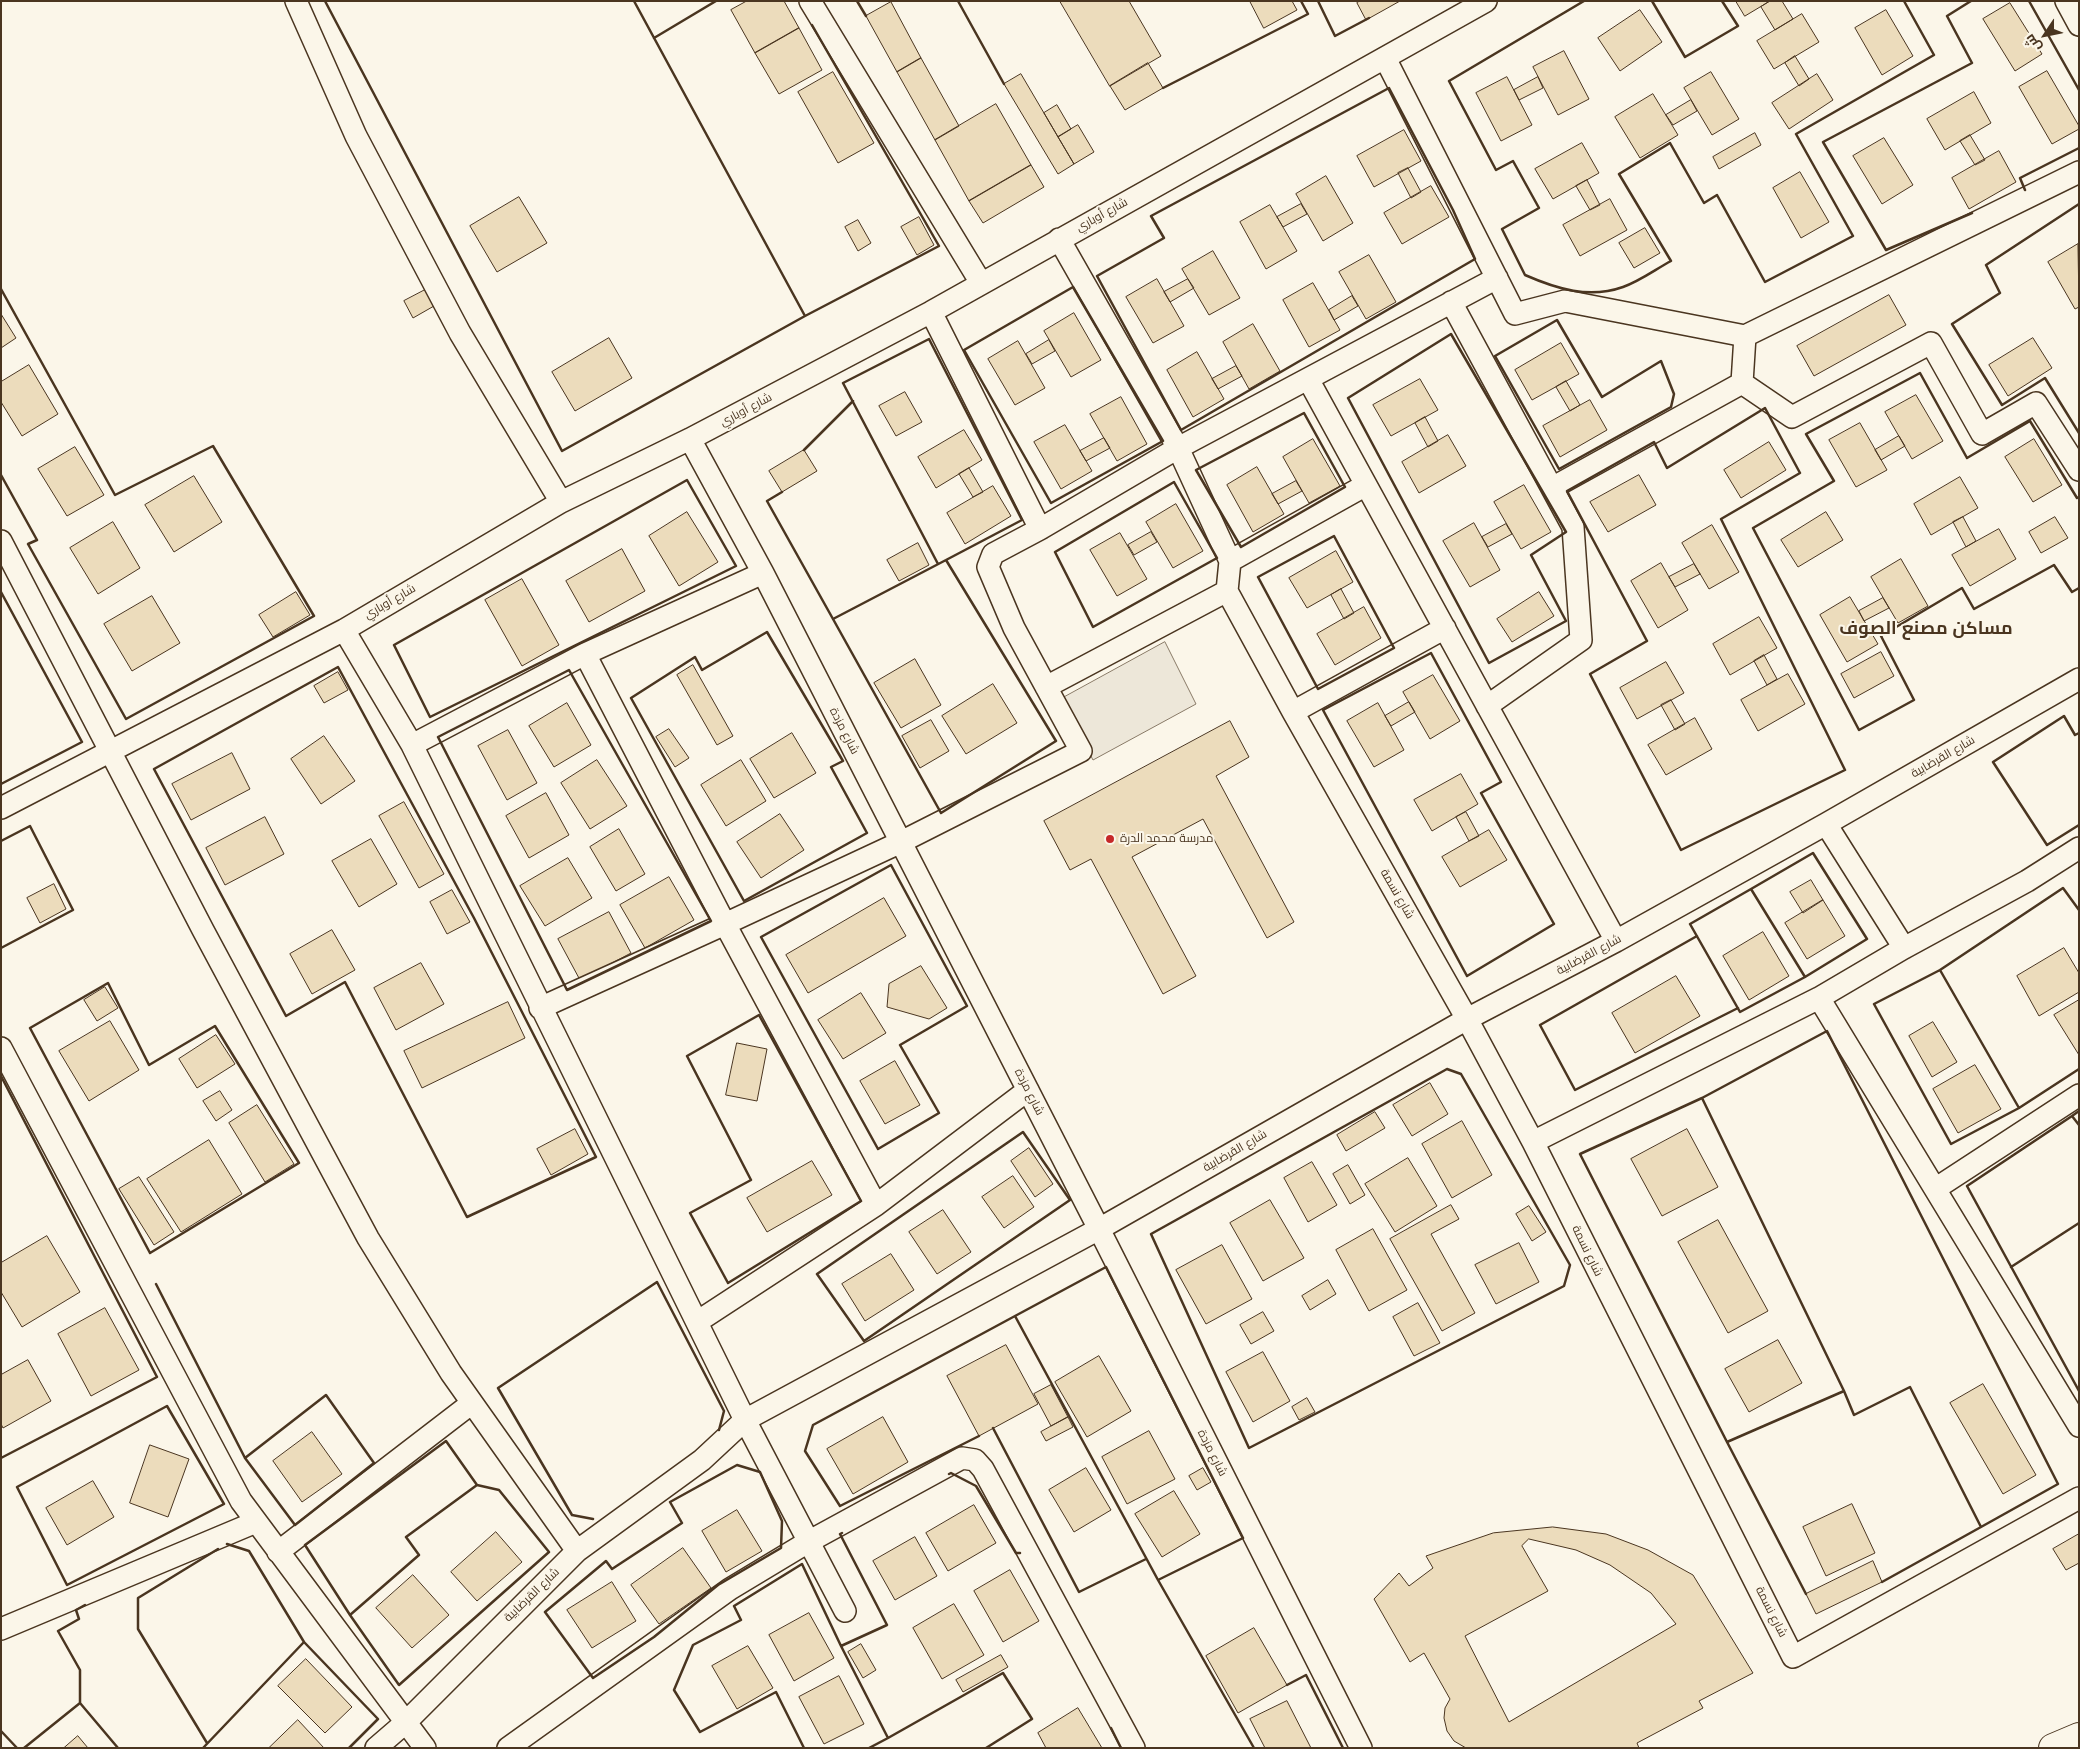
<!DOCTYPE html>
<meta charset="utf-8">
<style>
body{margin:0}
#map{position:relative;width:2080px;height:1749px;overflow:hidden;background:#fbf6e9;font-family:Arial,Cairo,sans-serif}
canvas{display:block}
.frame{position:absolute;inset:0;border:2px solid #4a3520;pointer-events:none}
.north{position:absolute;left:2020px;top:10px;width:50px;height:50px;-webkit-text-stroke:4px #fbf6e9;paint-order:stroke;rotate:236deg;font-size:14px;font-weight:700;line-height:20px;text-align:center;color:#4a3520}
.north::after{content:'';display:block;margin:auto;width:18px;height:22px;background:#4a3520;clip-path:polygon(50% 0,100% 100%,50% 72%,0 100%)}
</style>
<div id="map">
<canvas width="2080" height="1749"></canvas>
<div class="frame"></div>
<div class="north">ش</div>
</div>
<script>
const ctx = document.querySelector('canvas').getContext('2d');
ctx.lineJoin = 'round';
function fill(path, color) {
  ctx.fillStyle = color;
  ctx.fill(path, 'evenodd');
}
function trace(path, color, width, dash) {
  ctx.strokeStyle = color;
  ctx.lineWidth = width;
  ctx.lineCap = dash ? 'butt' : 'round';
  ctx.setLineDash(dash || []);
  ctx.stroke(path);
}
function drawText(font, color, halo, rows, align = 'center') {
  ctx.font = font + ' Arial,Cairo,sans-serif';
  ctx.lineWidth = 4;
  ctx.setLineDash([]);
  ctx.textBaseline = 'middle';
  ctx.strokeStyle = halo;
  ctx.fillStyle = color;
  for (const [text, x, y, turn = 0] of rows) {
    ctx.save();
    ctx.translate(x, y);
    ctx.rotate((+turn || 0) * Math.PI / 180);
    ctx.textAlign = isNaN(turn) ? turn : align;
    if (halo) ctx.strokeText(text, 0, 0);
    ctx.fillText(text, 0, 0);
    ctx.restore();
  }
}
const parking = new Path2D(`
 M1165,642L1196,704L1093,760L1061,699Z`);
const building = new Path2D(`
 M747,1H784L799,28L755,53L731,10Z
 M1060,1H1129L1161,56L1110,86Z
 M1250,1H1292L1297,10L1264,28Z
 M1360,1H1400L1366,20L1357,3Z
 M1736,1H1770L1745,16Z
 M1770,1H1782L1793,19L1775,30L1761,7Z
 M891,2L921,58L897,72L866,16Z
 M2010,3L2042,54L2015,71L1983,19Z
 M1640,10L1662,42L1620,71L1598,38Z
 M1886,10L1913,56L1882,75L1855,28Z
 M1802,14L1819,42L1774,69L1757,41Z
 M799,28L822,70L779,94L755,53Z
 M1564,51L1589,99L1558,115L1533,67Z
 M1795,56L1809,79L1799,86L1785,63Z
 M921,58L959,126L935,140L897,72Z
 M1148,63L1163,88L1125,110L1110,86Z
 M2047,71L2079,126V129L2052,144L2019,87Z
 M833,72L874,143L838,163L798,92Z
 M1711,72L1739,119L1712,135L1684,88Z
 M1021,74L1074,164L1058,174L1004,84Z
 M1817,74L1833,100L1789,129L1772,103Z
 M1507,77L1532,125L1501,141L1476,93Z
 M1538,77L1543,88L1519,100L1514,90Z
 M1974,92L1991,123L1945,150L1927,119Z
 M1653,94L1678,135L1640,158L1615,117Z
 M1691,100L1697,111L1673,125L1666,115Z
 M996,104L1031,165L969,201L935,140Z
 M1057,105L1071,129L1058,137L1044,113Z
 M1078,125L1094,152L1074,164L1058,137Z
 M1404,130L1421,161L1374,187L1357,156Z
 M1755,133L1761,145L1719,169L1713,157Z
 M1970,135L1985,160L1975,165L1960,141Z
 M1884,138L1913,185L1882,204L1853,156Z
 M1582,143L1599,173L1553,199L1535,169Z
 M1999,151L2016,182L1969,209L1952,178Z
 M1031,165L1044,187L983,223L969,201Z
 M1408,168L1421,192L1411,198L1398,173Z
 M1800,172L1829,222L1801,238L1773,188Z
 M1326,176L1353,223L1323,241L1296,194Z
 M1587,180L1600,205L1590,210L1576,186Z
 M1431,186L1449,217L1402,244L1384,213Z
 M519,197L547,243L497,272L470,226Z
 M1610,199L1627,230L1580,256L1563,225Z
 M1301,204L1307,214L1283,227L1277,217Z
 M1270,205L1297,251L1266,269L1240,222Z
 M919,217L934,245L917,255L901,227Z
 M858,220L871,243L858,251L845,227Z
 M1645,228L1660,253L1634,268L1619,243Z
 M2078,244L2079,307L2075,309L2048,262Z
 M1213,251L1240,298L1209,315L1182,269Z
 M1369,255L1396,302L1366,319L1339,272Z
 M1157,279L1184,326L1153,343L1126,297Z
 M1188,279L1194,288L1170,302L1164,292Z
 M1313,283L1340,330L1309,347L1283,300Z
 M425,290L434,306L413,318L404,301Z
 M1889,295L1906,325L1814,376L1797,346Z
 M1352,296L1358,306L1334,320L1329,310Z
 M1074,313L1101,360L1071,377L1044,331Z
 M1,314L16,338L1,348Z
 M1253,324L1280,371L1249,389L1223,342Z
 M609,338L632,378L575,411L552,372Z
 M2033,338L2052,368L2008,396L1989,365Z
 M1049,340L1055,351L1032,364L1026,354Z
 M1018,341L1045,388L1015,405L988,359Z
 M1561,343L1579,374L1532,400L1515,370Z
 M1197,352L1224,399L1193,417L1167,370Z
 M29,365L58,414L22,436L1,402V382Z
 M1236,366L1242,376L1218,389L1212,379Z
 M1420,379L1438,410L1391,436L1373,405Z
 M1566,381L1580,405L1570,411L1556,387Z
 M905,392L922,422L896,436L879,406Z
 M1916,395L1943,441L1912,459L1885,412Z
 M1121,397L1147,444L1117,461L1090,414Z
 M1590,400L1607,430L1560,457L1543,426Z
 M1425,417L1438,441L1428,447L1415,423Z
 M1860,423L1887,470L1856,487L1829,440Z
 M1065,425L1092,471L1061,489L1034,442Z
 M964,430L982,460L936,488L918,457Z
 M1448,435L1466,466L1419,493L1402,462Z
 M1899,436L1905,446L1881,460L1875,450Z
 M1104,438L1110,448L1086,461L1080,451Z
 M1313,439L1340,486L1309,503L1283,457Z
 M2034,439L2062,485L2033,502L2005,457Z
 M1769,442L1786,470L1741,498L1724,470Z
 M75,447L104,495L67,516L38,469Z
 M804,450L817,471L782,492L769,471Z
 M1257,467L1284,514L1253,532L1227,485Z
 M969,468L983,492L973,497L959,474Z
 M1639,475L1656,505L1608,532L1590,502Z
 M194,476L222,522L174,552L145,505Z
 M1960,477L1978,508L1931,535L1914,504Z
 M1296,481L1302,491L1278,504L1272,494Z
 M1524,485L1551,532L1521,549L1494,502Z
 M993,486L1011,516L965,544L947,513Z
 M1176,504L1203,551L1173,568L1146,522Z
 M687,512L718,562L679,586L649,536Z
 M1826,512L1843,540L1798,567L1781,540Z
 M1963,517L1976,541L1966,547L1953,522Z
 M2055,517L2068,538L2041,553L2029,532Z
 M113,522L140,568L98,594L70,548Z
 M1474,523L1500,570L1470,587L1443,541Z
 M1506,524L1512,534L1488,547L1482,537Z
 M1712,525L1739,572L1709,589L1682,543Z
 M1999,529L2016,559L1970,586L1952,555Z
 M1151,532L1157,542L1134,555L1128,545Z
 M1120,533L1147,579L1117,596L1090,550Z
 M918,543L929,565L899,581L887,560Z
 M622,549L645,591L589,622L566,581Z
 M1336,551L1353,582L1307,608L1289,578Z
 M1901,559L1928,606L1898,623L1871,577Z
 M1661,563L1688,610L1658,628L1631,581Z
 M1694,564L1700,574L1675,587L1669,577Z
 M522,579L559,645L522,666L485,600Z
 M1341,589L1354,613L1344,619L1331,595Z
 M296,592L310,615L273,637L259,615Z
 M1539,592L1554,616L1512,642L1497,619Z
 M152,596L180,643L132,671L104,624Z
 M1850,597L1878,644L1847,662L1820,615Z
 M1883,598L1889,608L1864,621L1859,611Z
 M1364,607L1381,638L1335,665L1317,634Z
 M1759,617L1777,648L1730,675L1713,644Z
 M1881,652L1894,676L1854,698L1841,674Z
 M1764,655L1777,679L1767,685L1754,661Z
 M915,659L941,705L901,728L874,683Z
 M1666,662L1684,693L1637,719L1620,688Z
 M693,665L733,736L717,745L677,675Z
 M338,672L348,690L324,703L314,686Z
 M1788,674L1805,704L1758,731L1741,700Z
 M1433,675L1460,721L1430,739L1403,692Z
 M993,684L1017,723L966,754L942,716Z
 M1671,700L1685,724L1675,730L1661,705Z
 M1409,702L1415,712L1391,726L1385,716Z
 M567,703L591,745L554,767L529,726Z
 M1378,703L1404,750L1374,767L1347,721Z
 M1695,718L1712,749L1666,775L1648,745Z
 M931,720L949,751L920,768L902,736Z
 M1230,721L1249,757L1216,776L1294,922L1267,938L1203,819L1132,857L1196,976L1163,994L1091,859L1070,870L1044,821Z
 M669,729L689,758L675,767L656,737Z
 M508,730L537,783L507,800L478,746Z
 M792,733L816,773L774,798L750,759Z
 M324,736L355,781L321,804L291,759Z
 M232,753L250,789L191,820L172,784Z
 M597,760L627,806L590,829L561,783Z
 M741,760L766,801L726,826L701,785Z
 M1461,774L1478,804L1432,831L1414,800Z
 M546,793L569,835L529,858L506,816Z
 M404,802L444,874L419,888L379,816Z
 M1466,812L1479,836L1469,841L1456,817Z
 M780,814L804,850L761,878L737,842Z
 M265,817L284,854L225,885L206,848Z
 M619,829L645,874L616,891L590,847Z
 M1489,830L1507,860L1460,887L1442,857Z
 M371,839L397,884L359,907L332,861Z
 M568,858L592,898L545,926L520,886Z
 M669,877L694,920L645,948L620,905Z
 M1811,880L1823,900L1803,913L1790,892Z
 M54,884L66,909L40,923L27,898Z
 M452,890L470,922L447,934L430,902Z
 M884,898L906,936L808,993L786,955Z
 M1823,900L1845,936L1807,959L1785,923Z
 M609,912L631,953L580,980L558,939Z
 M332,930L355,970L312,994L290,954Z
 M1763,932L1789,976L1749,1000L1723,956Z
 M2064,948L2079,973V992L2039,1016L2017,976Z
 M421,963L444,1004L396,1030L374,988Z
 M921,966L947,1008L929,1019L887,1007L889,984Z
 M1676,976L1700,1016L1635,1053L1612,1013Z
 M105,987L118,1008L97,1021L84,1000Z
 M861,993L886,1033L843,1059L818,1020Z
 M2079,1000V1055L2054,1015Z
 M508,1002L525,1038L422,1088L404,1051Z
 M110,1021L139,1070L89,1101L59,1051Z
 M1933,1022L1957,1062L1932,1077L1909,1036Z
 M216,1035L235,1064L197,1088L179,1059Z
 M737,1043L767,1049L757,1101L726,1095Z
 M895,1061L920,1105L885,1124L860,1081Z
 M1975,1065L2001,1109L1958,1133L1933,1089Z
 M1430,1083L1448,1114L1412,1136L1393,1105Z
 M220,1091L232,1110L216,1121L203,1101Z
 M257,1105L294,1164L265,1182L229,1123Z
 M1375,1112L1385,1128L1346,1151L1337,1135Z
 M1462,1121L1492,1175L1452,1198L1422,1144Z
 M575,1129L588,1154L551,1175L537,1149Z
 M1687,1129L1718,1187L1662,1216L1631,1159Z
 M209,1140L242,1194L181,1232L147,1179Z
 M1029,1148L1053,1184L1035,1197L1011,1161Z
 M1408,1158L1437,1206L1395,1232L1365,1184Z
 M812,1161L832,1195L767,1232L747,1198Z
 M1312,1162L1337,1205L1308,1222L1284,1178Z
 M1348,1165L1365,1195L1350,1204L1333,1174Z
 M1013,1176L1034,1207L1004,1228L982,1197Z
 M139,1177L174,1232L154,1245L119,1189Z
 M1270,1200L1304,1258L1263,1281L1230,1223Z
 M1451,1205L1459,1219L1431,1234L1475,1313L1442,1331L1390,1239Z
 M1529,1206L1546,1232L1532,1241L1516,1214Z
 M943,1210L971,1252L937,1274L909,1232Z
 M1718,1220L1768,1311L1728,1333L1678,1242Z
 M1373,1229L1407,1290L1369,1311L1336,1250Z
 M47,1236L80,1292L22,1327L1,1292V1263Z
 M1519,1243L1539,1282L1496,1304L1475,1265Z
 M1222,1245L1252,1299L1206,1324L1176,1270Z
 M891,1254L914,1290L865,1321L842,1284Z
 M1328,1280L1336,1294L1310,1310L1302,1296Z
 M1418,1303L1440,1343L1414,1356L1393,1317Z
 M105,1308L139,1370L91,1396L58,1334Z
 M1263,1312L1274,1331L1251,1344L1240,1325Z
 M1778,1340L1802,1383L1749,1412L1725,1369Z
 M1006,1345L1038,1404L979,1436L947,1376Z
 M1263,1352L1290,1401L1253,1422L1226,1372Z
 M1099,1356L1131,1411L1087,1437L1055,1382Z
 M28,1360L51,1401L3,1428L1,1424V1375Z
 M1983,1384L2036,1475L2003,1494L1950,1403Z
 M1051,1385L1068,1417L1051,1426L1034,1394Z
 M1307,1398L1315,1412L1299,1420L1292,1407Z
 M883,1417L908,1462L853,1494L827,1449Z
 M1068,1417L1073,1427L1046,1441L1041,1432Z
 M1149,1431L1175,1479L1127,1504L1102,1457Z
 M312,1432L342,1474L302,1502L273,1461Z
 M150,1445L189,1459L168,1517L130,1503Z
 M1086,1468L1111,1510L1074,1532L1049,1490Z
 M1203,1468L1211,1482L1197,1490L1189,1476Z
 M93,1481L114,1517L67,1545L46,1508Z
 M1174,1491L1200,1534L1162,1557L1135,1514Z
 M1852,1504L1875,1553L1826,1576L1803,1527Z
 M974,1505L996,1543L948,1571L926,1533Z
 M737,1510L762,1551L726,1572L702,1531Z
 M1553,1527L1606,1534L1648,1550L1693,1575L1753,1673L1699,1701L1703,1708L1637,1743L1639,1748H1466L1454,1741L1447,1731L1444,1718L1445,1708L1450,1699L1424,1653L1410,1662L1374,1599L1399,1573L1409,1586L1433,1568L1426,1556L1493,1533ZM1529,1539L1576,1550L1610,1565L1651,1593L1676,1624L1509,1722L1465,1636L1548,1591L1522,1546Z
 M496,1532L522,1562L477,1601L451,1572Z
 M2079,1534V1563L2066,1570L2053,1549Z
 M915,1537L937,1576L895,1600L873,1561Z
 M683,1548L711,1588L659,1624L631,1585Z
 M1873,1561L1882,1582L1816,1614L1806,1594Z
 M1010,1570L1039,1621L1003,1642L974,1591Z
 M413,1575L449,1615L412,1648L376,1608Z
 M612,1582L636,1621L592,1648L567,1610Z
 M954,1604L984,1655L942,1679L913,1628Z
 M809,1613L834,1658L794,1681L769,1635Z
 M1254,1628L1287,1685L1238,1713L1206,1656Z
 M861,1644L876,1670L863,1678L848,1652Z
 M748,1646L773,1688L737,1709L712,1666Z
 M1001,1655L1008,1667L963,1692L956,1680Z
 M306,1659L352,1707L325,1733L278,1686Z
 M839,1676L864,1724L824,1744L799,1697Z
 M1287,1701L1311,1748H1265L1250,1719Z
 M1078,1708L1102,1748H1046L1038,1733Z
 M298,1720L324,1748H269Z
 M78,1736L88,1748H64Z`);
const minor = new Path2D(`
 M296,1L356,136L460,333L561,502
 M810,1L981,283
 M2066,1L2079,25
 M1385,58L1515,314L1565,301L1745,336L2079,172
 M1059,239L1178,448L1230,561
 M1451,302L1573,527L1581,640L1487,706
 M1308,379L1616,941
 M1742,383L1745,336
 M690,439L763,573L1099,1229L1361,1748
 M1552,488L1742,383L1792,417L1931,343L1982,434L2036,403L2079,470
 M1040,529L1178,448L1497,278
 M1,541L203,930L368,1238L451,1373L577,1551
 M1230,561L1227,591L1293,712L1467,1019L1533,1142L1793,1657L2079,1498
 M1230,561L1366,485
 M344,630L412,745L745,1420L845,1611
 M585,654L725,924L876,1205L1028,1090
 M1046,687L1227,591
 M1293,712L1445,628
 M412,745L585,654L763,573
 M1,808L344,630L561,502L690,439L931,312L1486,1
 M1826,824L1904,948
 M1819,998L2079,1426
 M540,1008L725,924L901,842L1081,751L1014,628L988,567L993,554L1040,529L931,312
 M1,1048L241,1501L425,1748
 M1533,1142L1819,998L1904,948L2027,881L2079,848
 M1935,1189L2079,1095
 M697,1322L876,1205
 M278,1552L472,1403
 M1,1629L256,1522
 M376,1748L405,1723L577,1551L702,1460L745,1420L1099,1229L1467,1019L1616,941L1826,824L2079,679
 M508,1748L730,1589L808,1542L962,1458L975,1460L983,1469L1134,1748`);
const trunk = new Path2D(`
 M2053,1748L2079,1737`);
const wall = new Path2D(`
 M325,1L562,451L805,316L939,246L812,25
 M634,1L805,316
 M857,1L866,16
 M958,1L1004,84
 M1318,1L1335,36L1369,18
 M1584,1L1449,81L1496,170L1513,161L1539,208L1502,229L1525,275C1557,289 1589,299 1623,287C1640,281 1656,269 1671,261L1619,174L1670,143L1704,203L1717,195L1765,282L1853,236L1796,134L1934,55L1904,1
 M1652,1L1685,57L1738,26L1722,1
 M1971,1L1947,16L1972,63L1823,142L1886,250L1972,213
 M2029,1L2079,90
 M654,38L716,1
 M1163,88L1308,14L1301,1
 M1389,88L1453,210L1475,259L1181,430L1097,276L1164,238L1151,216Z
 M2025,190L2020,178L2079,148
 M2079,204L1986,265L2000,293L1952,324L2002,405L2045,378L2079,433
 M1073,287L1163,441L1051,503L964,350Z
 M1,289L115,495L213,446L314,616L126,719L28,544L37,540L1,475
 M1557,320L1602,397L1661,361L1674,394L1671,407L1559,469L1495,356Z
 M1451,334L1566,532L1531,555L1566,621L1489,663L1348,398Z
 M1765,408L1800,473L1721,519L1845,770L1681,850L1590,674L1647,641L1567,491L1654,442L1667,468Z
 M1304,413L1345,487L1241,547L1196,470Z
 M804,450L853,401
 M687,480L736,566L430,717L394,645Z
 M1174,482L1217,558L1093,627L1055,552Z
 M782,492L767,501L833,619
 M2079,497L2077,498L2030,421L1967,458L1920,373L1806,434L1834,481L1753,528L1859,730L1914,700L1881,636L1962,588L1974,609L2054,565L2072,592L2079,588
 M1334,536L1394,648L1318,689L1258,577Z
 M946,560L1056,741L941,813L833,619Z
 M938,564L843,383L929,339L1022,520L946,560
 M1,592L82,742L1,784
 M767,632L843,761L831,767L867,833L744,901L631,698L695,657L702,670Z
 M1431,653L1501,782L1481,793L1554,924L1467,976L1323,710Z
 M338,667L474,918L596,1157L467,1217L345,982L286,1016L154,769Z
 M569,670L711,921L567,990L438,737Z
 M2079,733L2075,735L2064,716L1993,762L2047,845L2079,825
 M1,841L30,826L73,910L1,948
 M1813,853L1867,939L1805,977L1751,889Z
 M891,865L967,1006L900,1045L939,1113L878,1149L761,937Z
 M1751,889L1690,924L1740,1012L1805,977
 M2079,910L2063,888L1940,970L2019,1108L2079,1069
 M1697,936L1540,1025L1575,1090L1738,1008
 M1940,970L1874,1004L1951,1144L2019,1108
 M108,983L149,1065L215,1026L299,1163L150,1253L30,1028Z
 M759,1015L861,1201L728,1283L690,1213L751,1180L687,1056Z
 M1447,1069L1461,1074L1570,1265L1564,1286L1249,1448L1151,1234Z
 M1,1076L157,1377L1,1458
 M1702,1098L1844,1391L1727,1442L1580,1154L1702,1098L1827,1031L2058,1484L1981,1527L1910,1387L1854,1415L1844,1391
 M2079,1111L2072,1116L2079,1125
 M2072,1116L1967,1186L2079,1391
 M1023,1132L1070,1200L864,1341L817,1274Z
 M2011,1267L2079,1223
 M156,1284L245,1458
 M326,1395L374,1463L295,1525L245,1458Z
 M167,1406L224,1504L67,1585L17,1487Z
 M993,1428L1079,1592L1146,1559
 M979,1436L840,1506L805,1451L813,1425L1015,1316
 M1727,1442L1806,1594
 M737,1465L760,1472L782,1521L781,1548L718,1585L654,1637L593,1678L545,1612L606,1561L612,1569L682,1523L670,1502Z
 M949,1474L951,1473L976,1486L1016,1553H1020
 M477,1485L499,1490L549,1552L399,1685L350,1615L419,1555L406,1537Z
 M593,1519L572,1515L498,1388L657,1282L724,1411L719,1430
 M842,1533L840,1534L887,1625L841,1646L888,1738L1003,1673L1032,1719L986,1748
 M227,1544L249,1551L304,1642
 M1158,1580L1243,1538L1106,1267L1015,1316L1158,1580L1254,1748
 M1882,1582L1981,1527
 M350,1615L305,1545L446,1441L477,1485
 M1287,1685L1306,1675L1343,1748
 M80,1703L118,1748
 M1111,1728L1121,1748
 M1,1731L17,1748
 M207,1743L138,1629V1598L218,1549
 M24,1748L80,1703V1670L58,1631L79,1619L76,1610L85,1605
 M203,1748L304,1642L378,1719L349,1748
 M804,1748L776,1692L700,1732L674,1690L693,1645L741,1620L734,1606L802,1564L841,1646
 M869,1748L888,1738`);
const markers = [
 [1110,839,5,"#c62828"]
];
const streetNames = [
 ["شارع أوباري",1102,215,-29],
 ["شارع أوباري",746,410,-28],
 ["شارع أوباري",390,602,-30],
 ["شارع مزدة",844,731,63],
 ["شارع القرضابية",1943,757,-30],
 ["شارع نسمة",1397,894,60],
 ["شارع القرضابية",1589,955,-28],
 ["شارع مزدة",1029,1092,63],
 ["شارع القرضابية",1235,1151,-30],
 ["شارع نسمة",1587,1251,64],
 ["شارع مزدة",1212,1453,63],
 ["شارع القرضابية",532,1595,-44],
 ["شارع نسمة",1771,1612,63]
];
const poiNames = [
 ["مدرسة محمد الدرة",1120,839]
];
const districtNames = [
 ["مساكن مصنع الصوف",1926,629]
];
fill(parking, '#ede7d9');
trace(parking, '#887966', 1);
fill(building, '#ecdcbc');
trace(building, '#4a3520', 1);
trace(minor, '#4a3520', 24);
trace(trunk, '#4a3520', 30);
trace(minor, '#fbf6e9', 21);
trace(trunk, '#fbf6e9', 28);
trace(wall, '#4a3520', 2.5);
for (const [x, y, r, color] of markers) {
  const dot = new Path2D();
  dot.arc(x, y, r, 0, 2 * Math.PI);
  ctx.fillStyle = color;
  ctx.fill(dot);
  trace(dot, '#fbf6e9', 2);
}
drawText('12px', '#4a3520', '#fbf6e9', streetNames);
drawText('12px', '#4a3520', '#fbf6e9', poiNames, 'left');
drawText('bold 18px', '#4a3520', '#fbf6e9', districtNames);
</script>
